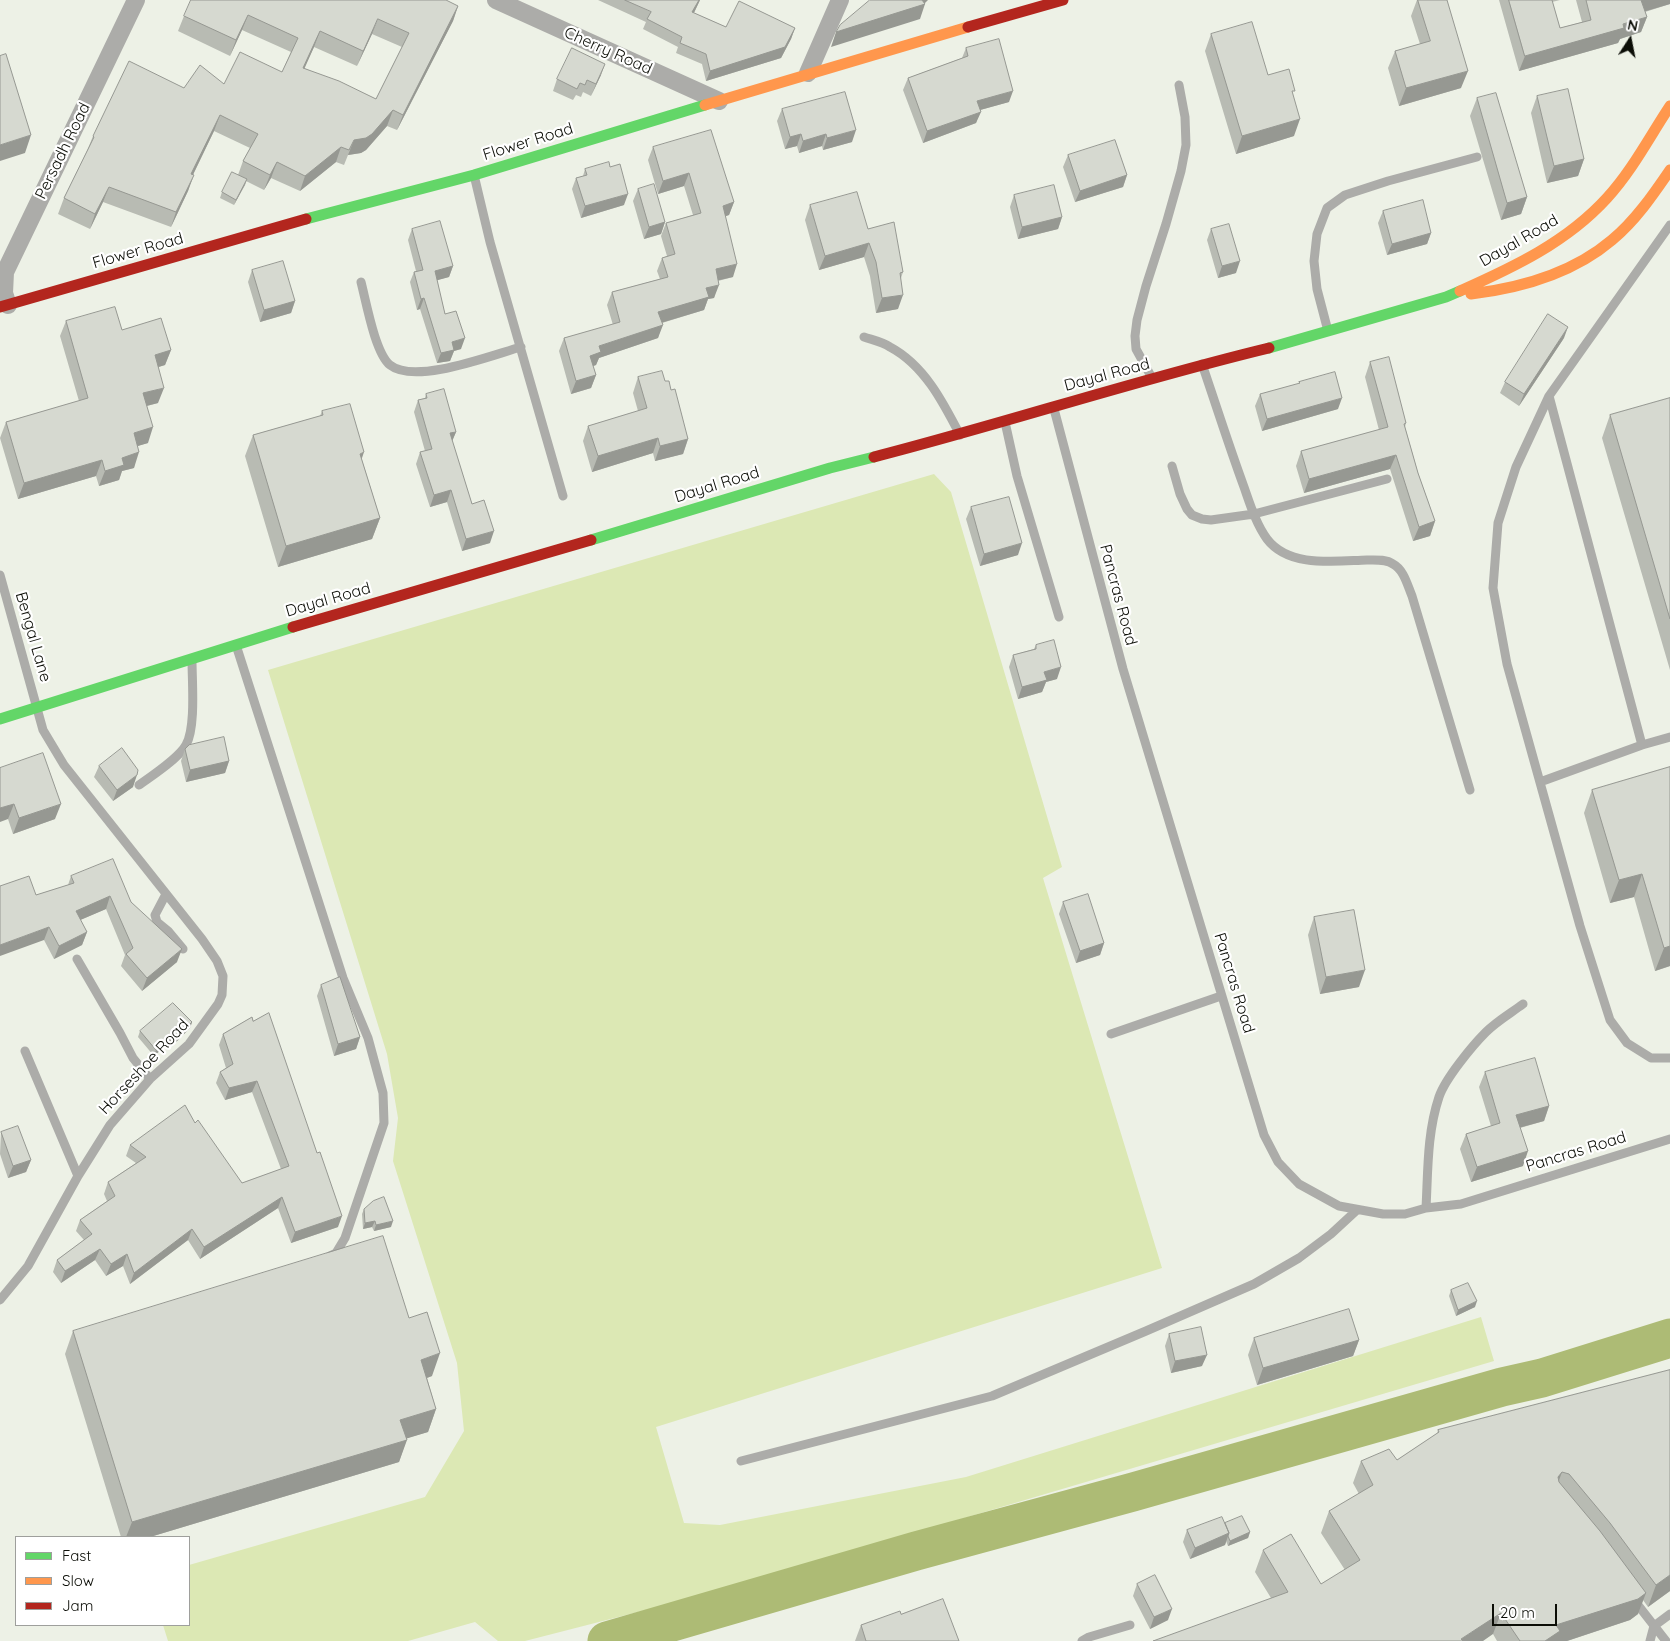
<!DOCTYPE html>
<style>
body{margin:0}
#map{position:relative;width:1670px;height:1641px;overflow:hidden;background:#edf1e6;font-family:Quicksand,sans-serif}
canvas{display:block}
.legend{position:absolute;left:15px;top:1536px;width:175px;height:90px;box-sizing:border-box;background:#fff;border:1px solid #9e9f9c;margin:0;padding:6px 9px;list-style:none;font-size:15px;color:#0c0e07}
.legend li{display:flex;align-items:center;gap:10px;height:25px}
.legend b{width:25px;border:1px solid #9e9f9c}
.north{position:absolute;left:1605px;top:15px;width:50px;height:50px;-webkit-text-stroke:4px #fff;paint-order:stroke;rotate:11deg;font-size:14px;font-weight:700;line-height:20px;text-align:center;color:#0c0e07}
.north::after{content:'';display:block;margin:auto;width:18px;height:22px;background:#0c0e07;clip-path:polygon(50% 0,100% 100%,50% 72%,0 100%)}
.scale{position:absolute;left:1492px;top:1604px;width:65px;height:22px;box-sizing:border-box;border:2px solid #0c0e07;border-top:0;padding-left:6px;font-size:15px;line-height:18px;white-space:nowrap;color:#0c0e07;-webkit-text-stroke:4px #fff;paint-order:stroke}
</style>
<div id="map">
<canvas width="1670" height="1641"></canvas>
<ul class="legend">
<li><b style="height:6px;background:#63d668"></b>Fast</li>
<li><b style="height:6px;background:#ff974d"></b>Slow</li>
<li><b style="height:6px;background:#b3261e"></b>Jam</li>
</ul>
<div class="north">N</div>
<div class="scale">20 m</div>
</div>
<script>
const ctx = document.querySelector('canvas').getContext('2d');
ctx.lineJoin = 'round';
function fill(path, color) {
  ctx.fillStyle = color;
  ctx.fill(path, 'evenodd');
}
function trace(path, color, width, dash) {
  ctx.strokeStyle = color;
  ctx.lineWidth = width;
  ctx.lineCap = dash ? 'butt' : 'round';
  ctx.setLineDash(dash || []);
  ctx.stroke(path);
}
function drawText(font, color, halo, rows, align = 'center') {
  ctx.font = font + ' Quicksand,sans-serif';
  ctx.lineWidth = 4.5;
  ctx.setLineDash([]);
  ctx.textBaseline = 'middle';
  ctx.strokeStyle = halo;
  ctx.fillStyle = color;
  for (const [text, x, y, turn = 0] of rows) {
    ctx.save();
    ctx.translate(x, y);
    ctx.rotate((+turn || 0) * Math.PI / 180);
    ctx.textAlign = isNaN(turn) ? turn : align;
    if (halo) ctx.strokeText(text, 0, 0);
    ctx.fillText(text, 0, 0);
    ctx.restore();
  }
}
const green = new Path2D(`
 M934,474L951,492L1062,867L1043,878L1162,1268L656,1427L684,1523L720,1525L966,1477L1481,1317L1494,1361L708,1594L525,1641H498L475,1622L408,1641H168L163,1625H189V1565L425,1497L464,1431L457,1363L393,1161L398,1118L387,1054L268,670Z`);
const river = new Path2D(`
 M607,1641L916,1551L1133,1492L1502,1387L1542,1378L1670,1338`);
const lane = new Path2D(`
 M474,175L490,242L563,496
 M1670,225L1549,396L1516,467L1498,523L1493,588L1507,664L1580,926L1610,1020L1627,1043L1651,1058H1670
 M361,282C366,301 375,353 390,365C415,385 492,355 521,347
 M1328,331L1317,289L1314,261L1317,234L1327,208L1345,195L1388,181L1477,157
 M864,337C873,340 883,342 890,347C924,365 943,402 960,435
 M1202,364C1216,405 1229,446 1244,487C1250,504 1256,524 1267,539C1289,568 1335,561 1367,560C1375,560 1386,559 1393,564C1404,570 1407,584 1412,596L1470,790
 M1152,378L1136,349L1135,336L1137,320L1146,286L1166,224L1181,171L1186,145L1185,117L1179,85
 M1549,396L1642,745
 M1054,409L1123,669L1264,1135L1278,1162L1299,1184L1339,1206L1383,1214H1405L1426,1208L1461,1204L1670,1139
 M1005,422L1017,476L1059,617
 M1172,466L1180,494L1187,509L1192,515L1202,519L1211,520L1254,514L1387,479
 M0,575L43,730L64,765L202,939L217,961L223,976L222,995L218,1004L189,1044L150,1079L110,1125L78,1176L28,1266L0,1300
 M236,645L343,978L368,1038L383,1093L384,1123L345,1238L336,1253L330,1256
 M1540,782L1642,745L1670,737
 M139,785C152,776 179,758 186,745C196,727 192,682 192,660
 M166,894L155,915L157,922L168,931L183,949
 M77,959L120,1033L133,1058L150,1079
 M1111,1034L1221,996
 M25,1051L78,1176
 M1426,1208C1428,1171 1427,1133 1439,1097C1445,1079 1472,1046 1486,1032C1497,1021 1511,1013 1523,1004
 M741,1461L992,1396L1146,1331L1254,1284L1299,1258L1331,1234L1357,1210
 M1634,1600L1666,1641
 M1082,1641L1089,1637L1130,1625
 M1650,1641L1654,1626L1670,1614`);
const street = new Path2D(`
 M496,0L719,101
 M808,73L840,0
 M8,305L4,293L5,272L136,0`);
const fast = new Path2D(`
 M306,219L474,175L705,105
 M1269,348L1446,297L1460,291
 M591,540L830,468L874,457
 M0,719L293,627`);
const slow = new Path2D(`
 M705,105L968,27
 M1460,291C1514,267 1567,242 1607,198C1632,171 1650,136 1670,106
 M1471,294C1521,288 1572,274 1612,240C1635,221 1653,195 1670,170`);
const jam = new Path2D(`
 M968,27L1063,0
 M0,307L306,219
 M874,457C1006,423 1136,380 1269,348
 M293,627L591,540`);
const wall = new Path2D(`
 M598,0H700L694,13L726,27L795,28L791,39L781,58L706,81L702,64L676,53L678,47L643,29L646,22Z
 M1417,0H1447L1461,88L1399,106L1388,68L1395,51L1420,44L1411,16Z
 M1499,0H1560L1552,2L1560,28L1582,22L1576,0H1670V4L1645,12L1647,17L1641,32L1620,39L1618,43L1519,71Z
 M458,6L453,21L397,130L387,126L366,150L361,153L348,155L344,165L336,162L300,191L271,178L264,190L246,181L234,205L220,198L222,192L238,175L243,161L250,148L214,131L193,175L188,191L171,227L103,202L90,229L58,214L64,198L87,151L93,136L184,88L224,84L282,72L291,52L242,30L230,56L178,31L184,16ZM372,34L402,47L376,99L304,68L314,47L357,66Z
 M1211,34L1268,75L1293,96L1294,136L1236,154L1205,51Z
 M966,48L1009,102L980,110L976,123L923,143L903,90L908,78L962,58Z
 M601,75L591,96L583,92L581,97L576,95L573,100L553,91L557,79Z
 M1537,96L1584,159L1578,176L1547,183L1531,113Z
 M1477,98L1527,197L1521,214L1501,220L1470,116Z
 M782,109L852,142L823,150L822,146L799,153L797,146L785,149L777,121Z
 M653,147L734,202L729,215L725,216L733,277L718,281L714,298L708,299L704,310L662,323L658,338L599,358L596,365L593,366L596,375L591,388L571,394L559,351L564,338L613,325L607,305L612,292L660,279L657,271L662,258L667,256L661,236L666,223L693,215L684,186L658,194L648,160Z
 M1068,155L1127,175L1123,187L1075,202L1063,167Z
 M585,169L624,205L581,218L572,189L576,178L583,176Z
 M638,189L665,222L661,234L644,239L633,201Z
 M1014,195L1062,217L1058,229L1018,239L1010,207Z
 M810,205L868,229L903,272L901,278L898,309L876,313L870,276L864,257L819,270L805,220Z
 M1383,211L1431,233L1427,244L1387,255L1378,223Z
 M412,229L453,266L449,277L437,280L445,314L461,349L454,351L450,361L437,363L420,309L417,310L410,282L414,272L416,271L408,240Z
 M1211,229L1236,273L1218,278L1207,240Z
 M252,270L295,301L291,313L260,322L248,282Z
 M66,321L122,330L171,350L165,365L158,367V403L147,406L148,443L137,446L134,468L122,471L119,480L99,486L96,476L18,499L0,438L6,422L79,401L60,336Z
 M1564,338L1519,406L1500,393L1505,382Z
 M1370,362L1406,423L1405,427L1418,473L1435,521L1430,536L1413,541L1390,469L1304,493L1296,466L1301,451L1379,430L1365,377Z
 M638,377L665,381L671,390L688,439L683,454L655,461L653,453L592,472L583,441L588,426L638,411L633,393Z
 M1299,382L1338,409L1262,431L1255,406L1260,394L1299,384Z
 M426,394L456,432L452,441L472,504L490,543L462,551L447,502L430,507L416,464L420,452L425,451L414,412L418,400L425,398Z
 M1670,398V670L1602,438L1610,415Z
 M322,411L362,460L380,518L372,539L278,567L245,456L253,435L320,416Z
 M971,507L1018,555L980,566L966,519Z
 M1036,645L1057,679L1046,682L1042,692L1018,699L1009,667L1013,655L1034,649Z
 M185,749L229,761L225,773L186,782L181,761Z
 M99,766L133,787L113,801L94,777Z
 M1670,767V966L1655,971L1634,897L1610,903L1584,813L1592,790Z
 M0,768L55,819L13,834L8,819Z
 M71,876L131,902L177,962L142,991L121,966L125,955L106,909L80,920L87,932L82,945L54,959L44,940L36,895L68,885Z
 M1063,902L1104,943L1100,955L1076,963L1059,914Z
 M1314,917L1359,987L1320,994L1308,935Z
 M321,985L360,1037L356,1049L334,1056L317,996Z
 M252,1017L338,1227L291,1243L278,1208L200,1259L188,1240L130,1284L123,1266L106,1276L95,1260L61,1283L53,1272L57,1260L84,1240L76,1231L80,1220L107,1201L104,1194L108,1182L136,1163L126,1156L130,1145L195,1123L242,1183L281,1169L252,1092L225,1100L216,1083L220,1072L226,1068L219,1045L223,1034Z
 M192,1022L190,1028L175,1043L172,1040L154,1056L138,1037L140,1031Z
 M1485,1072L1549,1106L1544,1121L1520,1128L1523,1166L1471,1182L1460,1149L1466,1134L1491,1126L1479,1087Z
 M1,1132L31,1160L26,1172L8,1178L0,1154Z
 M364,1209L391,1227L374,1231L372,1227L363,1229L362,1214Z
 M1451,1290L1475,1307L1456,1316L1449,1296Z
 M409,1318L432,1376L427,1378L436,1409L428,1432L407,1438L399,1462L150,1537H121L65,1354L73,1331Z
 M1169,1334L1202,1366L1171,1373L1165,1346Z
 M1254,1338L1359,1340L1353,1356L1257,1385L1248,1355Z
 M1670,1370V1591L1648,1607L1643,1600L1638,1614L1630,1620L1567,1641H1497L1493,1634L1271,1598L1255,1572L1263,1550L1321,1584L1345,1570L1321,1533L1329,1511L1359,1494L1353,1483L1361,1461L1397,1460L1437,1434L1438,1430Z
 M1225,1523L1250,1532L1248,1538L1228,1546L1226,1541L1225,1545L1190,1559L1183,1542L1187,1530Z
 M1137,1584L1168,1620L1150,1629L1133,1596Z
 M901,1614L959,1641H855L861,1625Z`);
const shadedWall = new Path2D(`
 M699,0H700L689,23L692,12Z
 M919,0H928L924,4H925L920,19L831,47L836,32Z
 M1641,0H1670V4L1636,14Z
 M458,6L453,21L397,130L403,115Z
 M248,15L242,30L230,56L236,40Z
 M1647,17L1641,32L1620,39L1618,43L1519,71L1525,56Z
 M378,19L372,34L357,66L363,51Z
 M795,28L791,39L781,58L706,81L710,71Z
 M320,31L314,47L298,83L303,68Z
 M605,64L601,75L591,96L596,84Z
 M1468,71L1461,88L1399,106L1406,88Z
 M1013,91L1009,102L973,112L977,101Z
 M393,110L387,126L366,150L361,153L348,155L344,165L354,140Z
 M981,112L976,123L923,143L927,131Z
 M220,115L214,131L186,189L191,174Z
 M1300,119L1294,136L1236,154L1242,136Z
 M856,130L852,142L823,150L827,138Z
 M801,134L797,146L785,149L790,137Z
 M826,134L822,146L799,153L803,141Z
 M31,135L25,153L0,161V145Z
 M341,147L336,162L300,191L305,176Z
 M1584,159L1578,176L1547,183L1554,166Z
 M277,162L271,178L264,190L270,175Z
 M689,173L684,186L658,194L663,181Z
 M194,175L188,191L171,227L176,212Z
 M1127,175L1123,187L1075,202L1080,191Z
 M247,179L245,185L234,205L236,200Z
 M109,187L103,202L90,229L95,214Z
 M628,194L624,205L581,218L585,206Z
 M1527,197L1521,214L1501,220L1507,203Z
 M734,202L729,215L718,219L723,206Z
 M1062,217L1058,229L1018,239L1022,227Z
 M665,222L661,234L644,239L649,227Z
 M1431,233L1427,244L1387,255L1392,244Z
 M869,243L864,257L819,270L825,256Z
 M1240,261L1236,273L1218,278L1222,266Z
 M737,264L733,277L711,282L716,269Z
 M453,266L449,277L431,282L435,271Z
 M719,285L714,298L708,299L704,310L654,325L658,312L706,288Z
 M903,295L898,309L876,313L882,298Z
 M424,298L420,309L417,310L421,299Z
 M295,301L291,313L260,322L264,310Z
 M663,325L658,338L599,358L596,365L585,369L590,356L599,346Z
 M1568,327L1564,338L1519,406L1524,394Z
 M465,338L461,349L454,351L450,361L437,363L441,353L452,342Z
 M171,350L165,365L149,370L155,355Z
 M596,375L591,388L571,394L576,381Z
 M164,388L158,403L138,408L143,393Z
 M1342,398L1338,409L1262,431L1267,419Z
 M153,427L148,443L128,449L134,433Z
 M456,432L451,444L450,433Z
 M658,438L653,453L592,472L598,456Z
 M688,439L683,454L655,461L660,446Z
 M139,452L134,468L122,471L119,480L99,486L105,471L122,458Z
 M364,452L357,473L360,454Z
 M1396,455L1390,469L1304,493L1309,479Z
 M102,460L96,476L18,499L24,483Z
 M451,490L447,502L430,507L434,495Z
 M380,518L372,539L278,567L286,546Z
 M1435,521L1430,536L1413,541L1419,527Z
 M494,531L490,543L462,551L466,539Z
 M1022,543L1018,555L980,566L984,554Z
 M1061,667L1057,679L1046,682L1042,692L1018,699L1022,687L1044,672Z
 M229,761L225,773L186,782L190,770Z
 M137,775L133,787L113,801L117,790Z
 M14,804L8,819L0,822V808Z
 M61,804L55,819L13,834L19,818Z
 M1642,874L1634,897L1610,903L1619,880Z
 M110,896L106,909L71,924L76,911Z
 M49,927L44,940L0,956V945Z
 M87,932L82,945L54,959L59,946Z
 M1104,943L1100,955L1076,963L1080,951Z
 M1670,946V966L1655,971L1664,948Z
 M182,949L177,962L142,991L147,978Z
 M1365,970L1359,987L1320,994L1326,977Z
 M192,1022L190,1028L175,1043L177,1037Z
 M174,1034L172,1040L154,1056L156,1050Z
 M360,1037L356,1049L334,1056L338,1044Z
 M257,1081L252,1092L225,1100L229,1088Z
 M1549,1106L1544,1121L1511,1130L1516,1115Z
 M1528,1151L1523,1166L1471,1182L1477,1167Z
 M31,1160L26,1172L8,1178L13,1166Z
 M282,1197L278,1208L200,1259L204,1247Z
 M342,1216L338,1227L291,1243L295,1232Z
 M375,1221L372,1227L363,1229L365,1223Z
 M393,1221L391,1227L374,1231L376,1225Z
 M192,1229L188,1240L130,1284L134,1273Z
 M100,1249L95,1260L61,1283L65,1271Z
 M127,1254L123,1266L106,1276L111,1264Z
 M1477,1301L1475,1307L1456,1316L1458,1310Z
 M1359,1340L1353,1356L1257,1385L1263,1368Z
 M440,1353L432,1376L413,1383L421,1360Z
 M1207,1355L1202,1366L1171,1373L1175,1361Z
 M436,1409L428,1432L392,1443L400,1420Z
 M407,1440L399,1462L150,1537H126L132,1522Z
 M1562,1472L1554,1494L1558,1477Z
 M1250,1532L1248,1538L1228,1546L1230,1541Z
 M1229,1533L1225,1545L1190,1559L1195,1548Z
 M1670,1575V1591L1648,1607L1656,1585Z
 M1646,1593L1638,1614L1630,1620L1567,1641H1545L1556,1625Z
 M1172,1609L1168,1620L1150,1629L1154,1617Z
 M1501,1613L1493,1634L1483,1641H1460L1461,1639Z`);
const building = new Path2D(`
 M191,0H446L458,6L403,115L393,110L372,134L366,138L354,140L349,150L341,147L305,176L277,162L270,175L243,161L258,134L220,115L191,174L194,175L176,212L109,187L95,214L64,198L94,137L93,136L129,61L184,88L200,65L224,84L240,52L282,72L298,38L248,15L236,40L184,16ZM378,19L409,33L376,99L339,81L303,68L320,31L363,51Z
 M625,0H699L692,12L726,27L739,1L795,28L785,47L710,71L706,54L680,43L682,37L647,19L651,12Z
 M870,0H922L925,4L836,32L840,25Z
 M1418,0H1447L1468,71L1406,88L1395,51L1430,41Z
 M1509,0H1552L1560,28L1591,20L1586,0H1641L1647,17L1623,24L1624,28L1525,56Z
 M1252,22L1268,75L1289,69L1295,91H1292L1300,119L1242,136L1211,34Z
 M999,39L1013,91L977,101L981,112L927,131L908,78L968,56L966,48Z
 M572,48L605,64L596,84L587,80L585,85L580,83L577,89L557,79Z
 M6,54L31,135L0,145V56Z
 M1568,89L1584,159L1554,166L1537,96Z
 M845,92L856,130L827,138L826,134L803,141L801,134L790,137L782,109Z
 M1496,93L1527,197L1507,203L1477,98Z
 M711,130L734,202L723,206L737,264L716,269L719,285L706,288L709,297L658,312L663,325L599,346L601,352L590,356L596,375L576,381L564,338L620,322L612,292L668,277L662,258L675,254L666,223L701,213L689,173L663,181L653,147Z
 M1115,140L1127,175L1080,191L1068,155Z
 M609,162L610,167L620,164L628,194L585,206L576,178L587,175L585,169Z
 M232,172L247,179L236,200L222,192Z
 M654,184L665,222L649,227L638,189Z
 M1054,185L1062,217L1022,227L1014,195Z
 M857,192L868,229L894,222L903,272L900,273L903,295L882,298L876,262L869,243L825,256L810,205Z
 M1423,200L1431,233L1392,244L1383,211Z
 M440,221L453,266L435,271L445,314L456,311L465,338L452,342L454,350L441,353L424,298L421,299L414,272L423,270L412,229Z
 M1229,224L1240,261L1222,266L1211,229Z
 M283,261L295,301L264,310L252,270Z
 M115,307L122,330L161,318L171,350L155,355L164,388L143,393L153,427L134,433L139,452L122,458L124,465L105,471L102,460L24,483L6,422L88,398L66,321Z
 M1548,314L1568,327L1524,394L1505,382Z
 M1389,357L1406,423L1404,424L1418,473L1435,521L1419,527L1396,455L1309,479L1301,451L1388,427L1370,362Z
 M662,371L665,381H669L671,390L675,389L688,439L660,446L658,438L598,456L588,426L647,408L638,377Z
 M1335,372L1342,398L1267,419L1260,394L1300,383L1299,382Z
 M444,389L456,432L450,433L472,504L484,500L494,531L466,539L451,490L434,495L420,452L432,449L418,400L427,398L426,394Z
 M1670,398V619L1610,415Z
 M350,404L364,452L360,454L380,518L286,546L253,435L323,415L322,411Z
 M1009,497L1022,543L984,554L971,507Z
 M1054,640L1061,667L1044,672L1047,680L1022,687L1013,655L1036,649V645Z
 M224,737L229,761L190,770L185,749L189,745Z
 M122,748L138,770L137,775L117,790L99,766Z
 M43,753L61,804L19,818L14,804L0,808V768Z
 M1670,767V946L1664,948L1642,874L1619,880L1592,790Z
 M113,859L131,902L182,949L147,978L126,954L133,948L110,896L76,911L87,932L59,946L49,927L0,945V886L29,876L36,895L74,883L71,876Z
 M1088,894L1104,943L1080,951L1063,902Z
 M1354,910L1365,970L1326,977L1314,917Z
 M340,977L360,1037L338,1044L321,985Z
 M173,1003L192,1022L177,1037L174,1034L156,1050L140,1031Z
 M269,1013L317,1153L320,1152L342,1216L295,1232L282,1197L204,1247L192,1229L134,1273L127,1254L111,1264L100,1249L65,1271L57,1260L92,1234L80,1220L115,1196L108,1182L146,1157L130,1145L185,1105L195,1123L198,1120L242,1183L289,1166L257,1081L229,1088L220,1072L233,1064L223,1034L252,1017L253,1021Z
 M1535,1058L1549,1106L1516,1115L1528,1151L1477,1167L1466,1134L1500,1123L1485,1072Z
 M18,1126L31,1160L13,1166L1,1132Z
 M384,1197L393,1221L376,1225L375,1221L365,1223L364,1209L373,1201Z
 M383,1236L409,1318L427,1312L440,1353L421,1360L436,1409L400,1420L407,1440L132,1522L73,1331Z
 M1468,1283L1477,1301L1458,1310L1451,1290Z
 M1349,1309L1359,1340L1263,1368L1254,1338Z
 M1201,1327L1207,1355L1175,1361L1169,1334Z
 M1670,1370V1575L1656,1585L1610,1523L1569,1474L1562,1472L1558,1477L1559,1482L1600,1531L1646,1593L1638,1599L1556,1625L1560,1631L1545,1641H1520L1501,1613L1461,1639L1463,1641H1153L1288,1592L1263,1550L1291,1534L1321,1584L1360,1560L1329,1511L1373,1485L1361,1461L1389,1449L1397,1460L1439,1432L1438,1430Z
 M1242,1516L1250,1532L1230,1541L1228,1536L1229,1533L1225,1523Z
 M1222,1517L1229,1533L1195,1548L1187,1530Z
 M1155,1575L1172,1609L1154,1617L1137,1584Z
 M943,1599L959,1641H866L861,1625L900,1611L901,1614Z`);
const streetNames = [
 ["Cherry Road",608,51,24],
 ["Flower Road",528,142,-17],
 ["Persadh Road",63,151,-64],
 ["Dayal Road",1519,241,-30],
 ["Flower Road",138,251,-16],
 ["Dayal Road",1107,375,-15],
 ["Dayal Road",717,485,-17],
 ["Pancras Road",1118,595,75],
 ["Dayal Road",328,600,-16],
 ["Bengal Lane",33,637,74],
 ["Pancras Road",1234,983,73],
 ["Horseshoe Road",144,1067,-47],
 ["Pancras Road",1576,1152,-17]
];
fill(green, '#dce8b4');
trace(river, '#adbb75', 39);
trace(lane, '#acaca9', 9);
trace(street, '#acaca9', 18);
trace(fast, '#63d668', 11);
trace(slow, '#ff974d', 11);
trace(jam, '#b3261e', 11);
fill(wall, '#b8bbb3');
fill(shadedWall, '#969892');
fill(building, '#d6d9d0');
trace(building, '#969892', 1);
drawText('16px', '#0c0e07', '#fff', streetNames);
</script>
